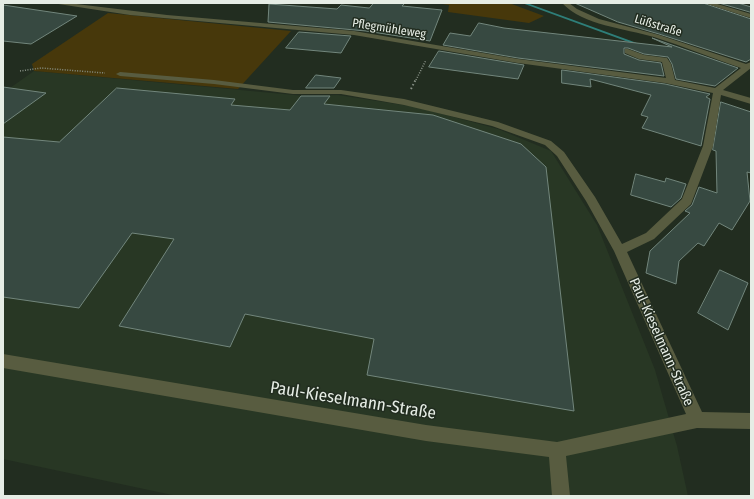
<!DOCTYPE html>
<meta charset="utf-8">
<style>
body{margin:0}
#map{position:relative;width:754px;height:499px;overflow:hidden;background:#222d20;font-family:"Fira Sans Condensed",sans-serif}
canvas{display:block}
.frame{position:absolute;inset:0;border:4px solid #e6ede5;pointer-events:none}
</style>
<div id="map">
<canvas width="754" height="499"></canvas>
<div class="frame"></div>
</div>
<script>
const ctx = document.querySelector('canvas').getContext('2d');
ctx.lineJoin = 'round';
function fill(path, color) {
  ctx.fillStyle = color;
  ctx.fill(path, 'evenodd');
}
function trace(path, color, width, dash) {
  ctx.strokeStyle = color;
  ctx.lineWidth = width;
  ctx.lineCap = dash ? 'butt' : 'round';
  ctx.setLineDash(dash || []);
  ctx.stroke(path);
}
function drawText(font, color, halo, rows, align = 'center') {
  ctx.font = font + ' "Fira Sans Condensed",sans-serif';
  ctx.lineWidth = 3;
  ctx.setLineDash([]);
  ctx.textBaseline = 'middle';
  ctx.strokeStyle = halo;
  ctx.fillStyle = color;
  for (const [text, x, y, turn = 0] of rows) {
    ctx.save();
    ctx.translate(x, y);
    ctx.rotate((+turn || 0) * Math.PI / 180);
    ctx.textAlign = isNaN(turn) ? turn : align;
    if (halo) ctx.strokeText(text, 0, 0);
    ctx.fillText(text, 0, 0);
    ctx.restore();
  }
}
const built = new Path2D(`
 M34,71L305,96L338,95L416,107L498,129L551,151L597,225L655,370L677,446L688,496H177L3,459V93Z`);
const green = new Path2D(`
 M436,3H509L544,16L529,23L448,12L449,5Z
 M108,13L291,31L238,89L34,71L32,64Z`);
const stream = new Path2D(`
 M522,3H527L645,46L642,47Z`);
const building = new Path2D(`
 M374,3H405L402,6L442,10L430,41L366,31L268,22L269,4L337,9L341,5L369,8Z
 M575,3H703L751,19V59L746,62L659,34L618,22Z
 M719,3H738L751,7V12Z
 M3,5L77,16L31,44L3,41Z
 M479,23L504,28L672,47L652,38L738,68L715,86L676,79L672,64L668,57L644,54L628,48H624V54L639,60L661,63L664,76L518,58L443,45L450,33L470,36Z
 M299,32L351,36L341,53L286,48Z
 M439,51L518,64L524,65L518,79L429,67Z
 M562,70L665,84L710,94L706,97L710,99L701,146L642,128L648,117L641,115L651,95L590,79L591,87L562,83Z
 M316,75L341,78L334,88H306Z
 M3,87L46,93L3,124Z
 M117,88L235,99L231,105L290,110L301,96H330L324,104L433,115L521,144L546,167L574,411L367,375L374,339L245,314L230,347L119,326L174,239L132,233L79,308L3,297V137L59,142Z
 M721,102L751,112V173L747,172L750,201L732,230L719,223L704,246L698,243L679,261L676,284L646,273L650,251L690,213L685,211L692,205L699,187L717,193L716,151L713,150Z
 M636,174L665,182L666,178L686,184L681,198L671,207L631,195Z
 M720,270L748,283L728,330L698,313Z`);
const pathFar1 = new Path2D(`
 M20,71L41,68L105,73
 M416,80L426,60`);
const path = new Path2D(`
 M411,89L416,79`);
const minor = new Path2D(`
 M52,3H68L167,15L354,31L518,59L666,78L662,62L639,59L625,53V49H628L644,55L667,58L671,64L675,80L715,88L741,68C712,58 683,46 654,37C624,28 584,26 562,3H569L577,9L599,19L659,35L746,64L751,62V68L723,90L751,98V104L721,95L713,146L691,204L654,239L627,252L702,412L751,413V429L697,428L566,456L570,496H552L549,457L426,441L3,368V354L426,425L557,442L686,414L614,251L586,201L557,156L545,145L492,126L404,105L341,94H293L214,84L120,76L116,74L120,72L214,80L293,90H341L404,99L498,122L551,141L564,152L595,197L622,244L646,233L682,199L703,146L713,93L665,83L518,63L354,35L130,15Z
 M704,3H714L751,14V18Z`);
const farStreetnames = [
 ["Lüßstraße",658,26,17],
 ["Pflegmühleweg",389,29,9]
];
const streetNames = [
 ["Paul-Kieselmann-Straße",661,342,66]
];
const nearStreetnames = [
 ["Paul-Kieselmann-Straße",353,401,9]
];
fill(built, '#283724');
fill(green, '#47380b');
fill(stream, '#2e7e79');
fill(building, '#374941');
trace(building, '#72867c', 1);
trace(pathFar1, '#889186', 1.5, [1, 1.5]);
trace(path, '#889186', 2, [1.5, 2.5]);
fill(minor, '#585c40');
drawText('12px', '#e6ede5', '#222d20', farStreetnames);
drawText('14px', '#e6ede5', '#222d20', streetNames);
drawText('17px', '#e6ede5', '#222d20', nearStreetnames);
</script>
